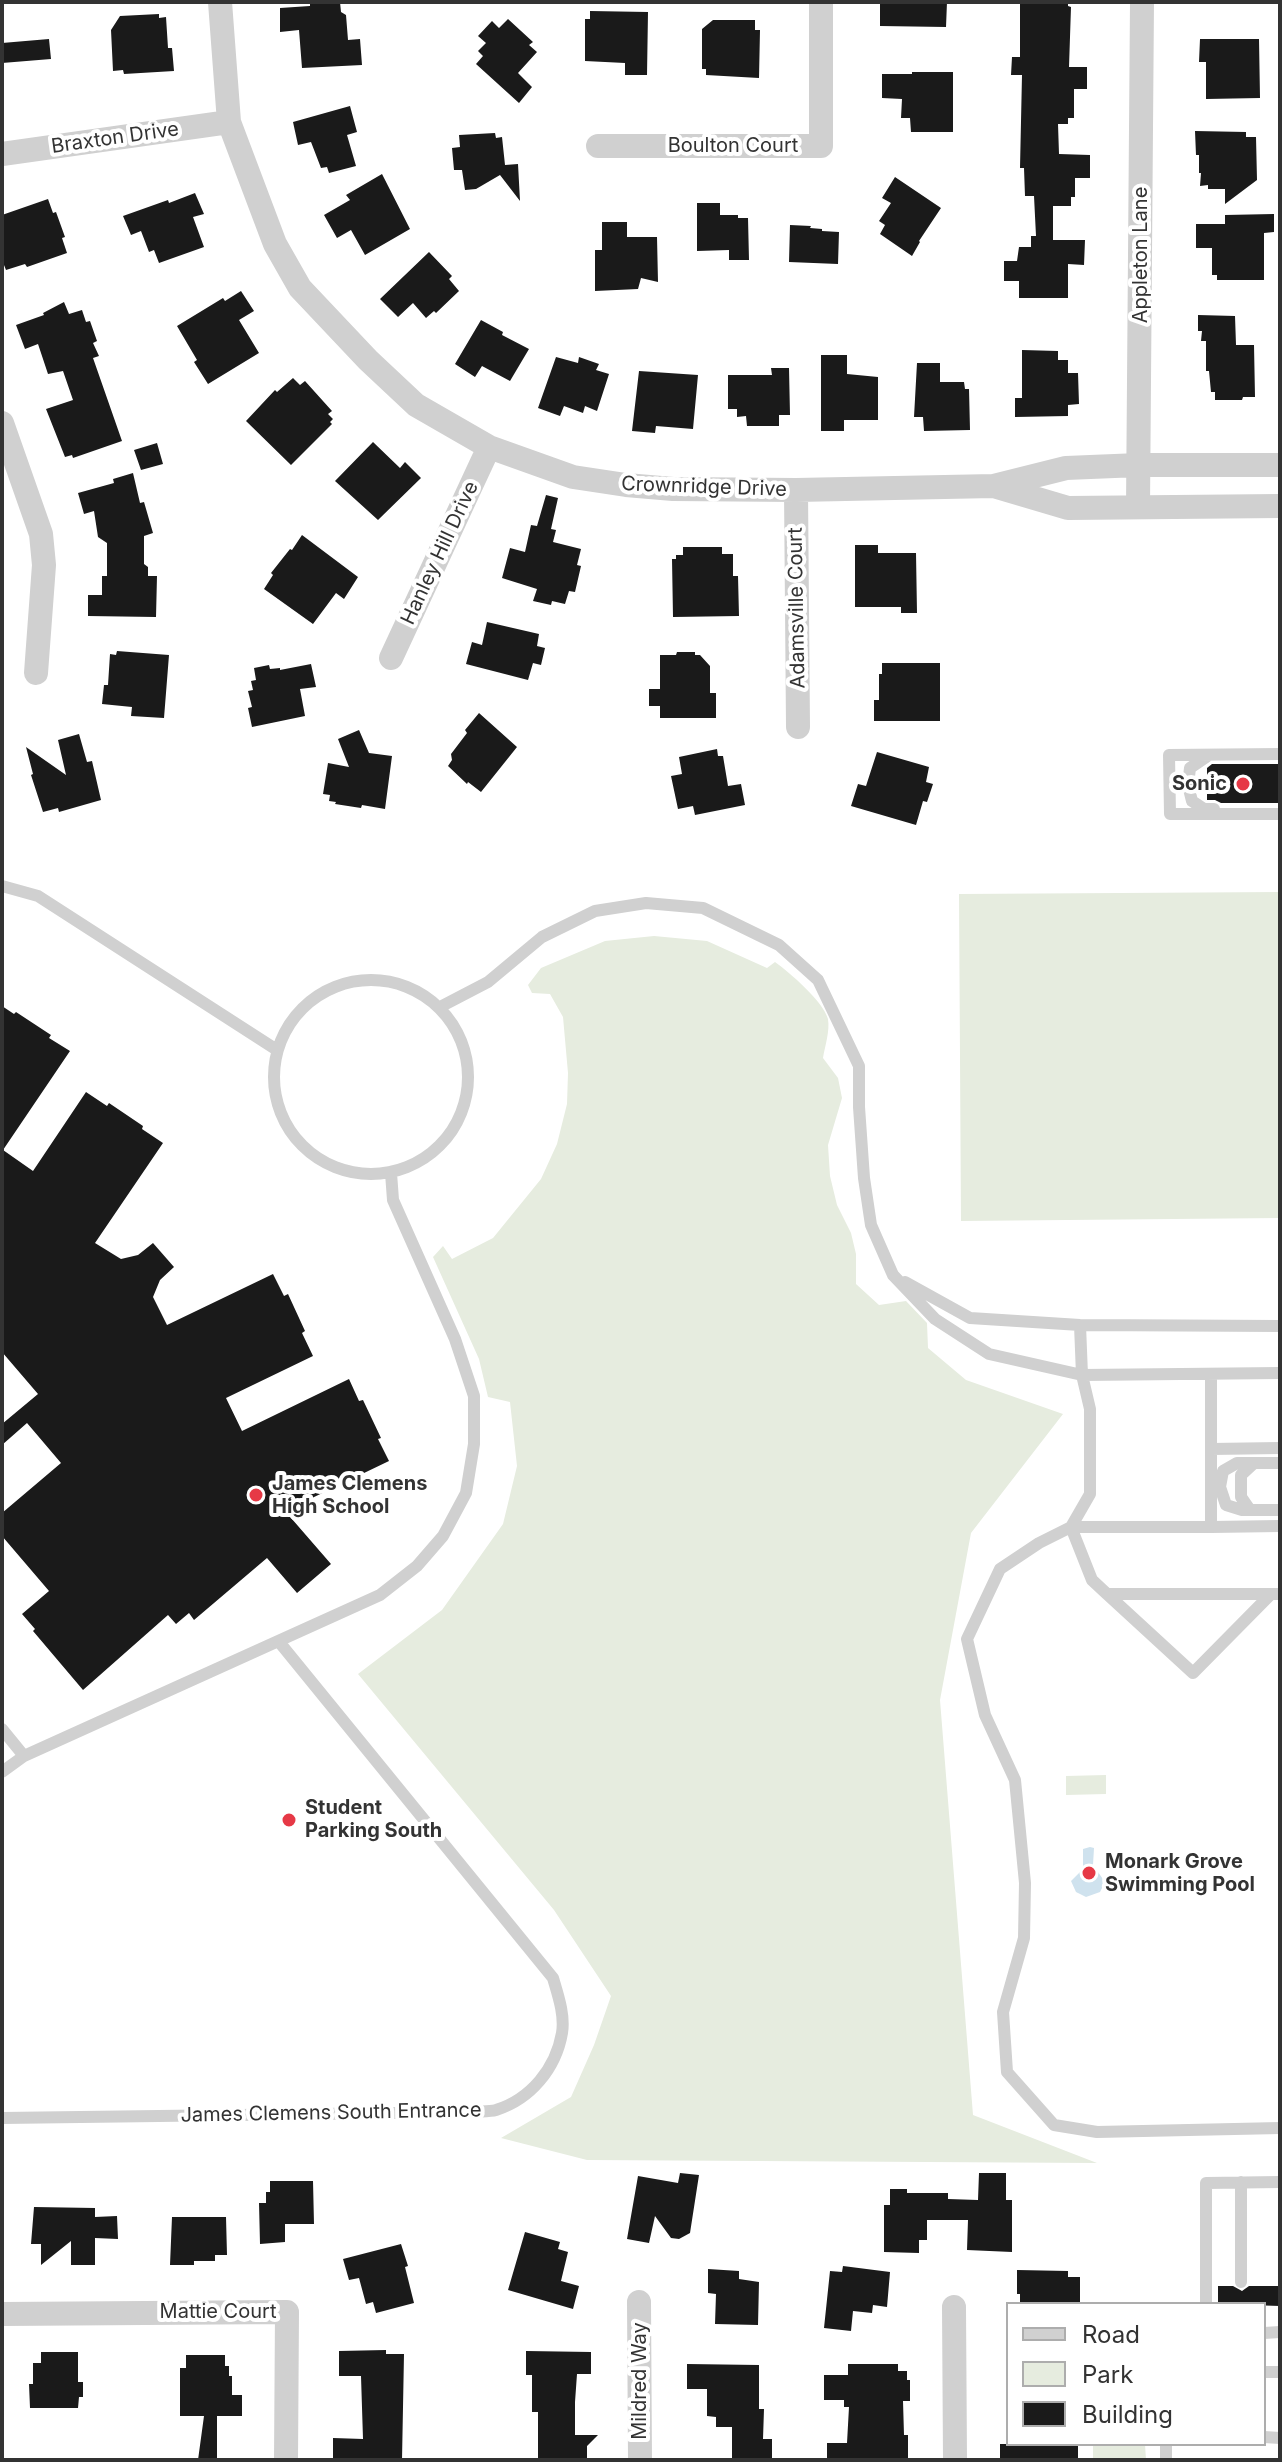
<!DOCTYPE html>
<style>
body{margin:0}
#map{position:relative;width:1282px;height:2462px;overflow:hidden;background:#fff;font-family:Inter,sans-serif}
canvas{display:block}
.frame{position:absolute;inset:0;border:4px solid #333;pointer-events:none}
.legend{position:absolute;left:1006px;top:2302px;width:260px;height:144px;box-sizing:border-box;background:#fff;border:2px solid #adadad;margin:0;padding:10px 14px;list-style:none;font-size:24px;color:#333}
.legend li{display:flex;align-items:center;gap:16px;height:40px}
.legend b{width:40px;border:2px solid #adadad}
</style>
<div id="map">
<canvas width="1282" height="2462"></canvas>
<div class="frame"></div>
<ul class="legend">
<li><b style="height:10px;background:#d0d0d0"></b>Road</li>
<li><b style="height:22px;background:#e6ecdf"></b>Park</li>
<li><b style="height:22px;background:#1a1a1a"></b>Building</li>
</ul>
</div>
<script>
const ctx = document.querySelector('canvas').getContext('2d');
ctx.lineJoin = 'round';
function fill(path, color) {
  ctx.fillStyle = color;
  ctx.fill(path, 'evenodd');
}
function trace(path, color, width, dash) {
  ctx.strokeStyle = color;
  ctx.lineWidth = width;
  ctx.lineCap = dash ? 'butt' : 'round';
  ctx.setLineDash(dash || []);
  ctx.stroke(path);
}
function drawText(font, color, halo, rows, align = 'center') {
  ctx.font = font + ' Inter,sans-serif';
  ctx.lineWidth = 8;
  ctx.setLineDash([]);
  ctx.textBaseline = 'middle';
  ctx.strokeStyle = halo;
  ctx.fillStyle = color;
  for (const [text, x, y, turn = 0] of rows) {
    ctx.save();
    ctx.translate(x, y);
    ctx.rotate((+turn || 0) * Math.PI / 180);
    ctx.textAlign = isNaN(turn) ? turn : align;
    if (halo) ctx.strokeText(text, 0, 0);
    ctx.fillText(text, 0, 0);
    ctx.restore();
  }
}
const green = new Path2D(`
 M1280,892V1218L961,1221L959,894Z
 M654,936L707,941L767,968L775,962C790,973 823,1001 828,1019C830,1031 825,1046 823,1058L838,1078L842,1098L828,1145L830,1176L837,1205L851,1233L856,1254V1284L879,1305L906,1301L927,1323L928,1348L966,1380L1063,1414L971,1533L940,1700L973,2115L1097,2163L587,2160L501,2138L571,2097L594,2045L611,1996L554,1910L358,1674L442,1610L503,1524L517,1466L510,1402L488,1397L479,1359L433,1257L443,1246L452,1259L493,1238L541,1179L557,1144L567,1104L568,1073L563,1017L550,994L532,993L528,985L541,968L605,941Z
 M1106,1775V1794L1066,1795V1776Z
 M1093,2444H1145L1146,2460H1093Z`);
const water = new Path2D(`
 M1090,1847L1094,1848L1093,1865L1105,1882L1100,1892L1086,1897L1076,1892L1071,1881L1083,1869V1849Z`);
const building = new Path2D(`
 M310,2H340L341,12L346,15L348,40L360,39L362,65L302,68L299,30L280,32V8L310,6Z
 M894,2H947L946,27L880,26V3Z
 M1020,2H1068V6L1071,7L1069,67H1087V89H1074V118H1068V124H1058L1059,154L1090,155V178H1075V197H1071V206H1053V240H1085L1084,265L1068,264V298H1019V281H1004V261H1017L1019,247H1031V236H1036L1034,196H1025L1024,168H1020L1022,75H1011L1012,57H1020Z
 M590,11L648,12L647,75H625V63L585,61V19H590Z
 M159,14V18L166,17L168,48H172L174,71L124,74L123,70L113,71L111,30L120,16Z
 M508,19L533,42L529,45L537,52L518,73L532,87L519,103L476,64L483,56L478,51L486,43L478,36L492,21L499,28Z
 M713,20H755V30H760L759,78L706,75V69H702V29Z
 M49,39L51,59L2,63V43Z
 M1200,39H1259L1260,98L1206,99V62H1199Z
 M912,72H953V132H911L910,118H901L902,99L882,98V74H912Z
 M350,106L357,132L347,135L356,166L329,173L327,167L321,168L311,142L298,145L293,122Z
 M1195,131L1246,132V137H1256L1257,180L1225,204V189H1208V185L1200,186L1201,173H1199V155H1196Z
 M495,133L496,138L502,137L505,165L518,164L520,201L500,175L476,189L465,190L462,170H454L452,148L460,147L459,135Z
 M382,174L410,229L365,255L351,230L337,238L324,215L350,200L346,195Z
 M895,177L941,208L919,241L920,242L912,256L880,234L885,225L879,221L891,203L882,198Z
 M195,193L204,214L193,217L204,247L159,263L154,250L149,252L141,231L131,235L123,216L168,200L169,203Z
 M48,199L53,213L56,212L65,237L62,238L67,253L27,267L25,264L6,270L2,260V215Z
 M697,203H720V215H738V218H748L749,260H729V250L697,251Z
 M1274,214V232L1264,233V280H1217V275H1212V248H1196V224H1225V215Z
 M602,222H627V237H657L658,282L641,278L638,289L595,291V250H602Z
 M790,225L811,226L810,228L822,229V231L839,232L838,264L789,262Z
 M429,252L452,276L449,279L459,291L436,313L434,311L426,318L413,303L398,317L380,299Z
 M241,291L254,311L239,320L259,353L208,384L194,362L197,360L177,326L223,298L225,301Z
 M64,302L69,314L82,310L86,322L90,321L97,341L93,343L99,356L93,358L122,441L73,458L72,455L65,457L46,409L73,400L63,371L48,374L38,344L25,349L16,325L44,315L43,313Z
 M1198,315L1235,316L1236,345H1254L1255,397H1243L1242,400H1215V392H1211L1209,371H1206V341H1201L1202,331H1198Z
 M481,320L503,332L502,335L529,349L510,381L482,366L475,377L455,364Z
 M1022,350L1058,351V360H1068V373H1078L1079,404L1068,405V416L1015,417V398H1022Z
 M821,355H847V374L878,377V420H844V431H821Z
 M556,357L578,363L579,357L599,364L596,370L609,374L597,411L585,406L583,413L564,406L560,416L538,408Z
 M917,363H940V382H964L965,389H969L970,430L924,431L923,417H914Z
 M771,368H789L790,415H779V426H747L746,416L737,417V409H728V375H772Z
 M639,371L698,375L693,429L656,426L655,433L632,431Z
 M293,378L300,385L305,381L332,411L328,414L333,419L330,422L332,424L291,465L246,421L275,390L277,392Z
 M373,442L400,468L405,462L421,478L378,520L335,481Z
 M157,443L163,464L141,470L134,450Z
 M133,473L140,503L144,502L153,533L144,536V564L148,567V576H157L156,617L88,616V595H102V576H107V543L98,537L94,511L84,514L78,493L114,483L113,479Z
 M546,495L558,498L551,529L556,530L553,542L581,549L577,565L581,566L575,592L569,591L565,604L552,601L551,605L533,601L537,589L502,578L510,548L525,552L531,525L537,526Z
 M302,535L358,577L344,599L336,593L313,624L264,589L273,575L271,573L290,549L292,550Z
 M855,545H878V553H916L917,613H901V607H855Z
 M683,547H722V554H733V576H738L739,616L673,617L672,559H676V555H683Z
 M487,622L539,634L537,646L545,648L541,665L533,663L528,680L466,664L472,642L482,645Z
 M117,651L169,655L164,718L131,716L132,707L102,704L104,685H108L110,654L116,655Z
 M677,652H695V655H700L710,666V693H716V718H660V706H649V689H660V655H676Z
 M882,663H940V721H874V700H879V674H882Z
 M311,664L316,687L300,689L305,716L252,727L248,708L252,707L248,691L253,690L251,681L256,680L254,668L269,665L270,669L280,668V670Z
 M479,713L517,747L481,792L468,782L467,784L448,766L452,760L451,754L467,733L465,730Z
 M359,730L369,753L392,756L385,809L362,805L361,808L335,804L336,802L329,801L330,795L323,794L328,763L349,767L338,739Z
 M79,734L87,762L92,761L101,800L59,812L58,808L43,812L31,775L33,774L26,747L66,775L58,740Z
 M717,749L718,756H723L728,786L741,784L745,805L695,815L693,806L678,809L671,776L682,774L679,757Z
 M877,752L929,767L926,782L933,784L927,802L923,801L916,825L851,806L858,784L866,786Z
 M1212,764H1280V803H1221L1215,800H1207V768Z
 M2,1006L14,1014L16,1012L51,1035L49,1038L70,1051L3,1150L33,1171L86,1092L107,1106L109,1103L143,1126L142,1129L163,1143L95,1243L121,1259L138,1255L153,1243L174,1267L160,1280L153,1297L167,1325L273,1274L284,1296L288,1294L305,1331L302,1333L313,1356L226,1398L242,1431L349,1379L359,1401L363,1400L381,1438L378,1439L389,1461L285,1511L331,1564L297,1593L267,1558L194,1620L189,1613L176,1624L168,1615L83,1690L33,1631L35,1629L22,1614L49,1591L2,1536V1513L61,1463L27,1423L2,1445V1424L38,1394L2,1352Z
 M680,2173L699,2175L690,2233L679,2239L671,2238L655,2216L649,2243L627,2239L638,2176L678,2183Z
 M979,2173H1006V2200H1012V2252L967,2250L968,2220H927V2240H919V2253L884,2252V2205H890V2189H907V2193H948V2199L978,2200Z
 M270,2181H313L314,2224H285V2242L260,2244L259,2203H266V2192H270Z
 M34,2207L95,2208V2217L117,2216L118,2239L95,2238V2265H71V2241L41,2265V2244H31Z
 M172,2217H226L227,2255H215V2261H194V2265H170Z
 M525,2232L560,2242L558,2249L568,2252L561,2281L579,2286L573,2309L508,2290Z
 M401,2244L408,2266L405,2267L414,2303L376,2313L373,2302L366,2304L359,2278L349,2280L343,2259Z
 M843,2266L890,2272L887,2307L873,2305L872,2313L853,2311L851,2331L824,2328L830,2271L842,2272Z
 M708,2269L739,2271V2279L759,2282L758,2325L715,2324L716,2294L708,2293Z
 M1017,2270L1068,2271V2277H1080V2304H1020V2294H1017Z
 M1218,2286H1233L1242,2291L1249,2286H1280V2306L1218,2304Z
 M386,2350V2354H404L402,2460H333V2438L363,2439L361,2376H339V2351Z
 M526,2351L591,2352V2374H577L575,2402V2435H598L587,2446V2460H538V2412H532V2375H526Z
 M41,2352H78V2382H83V2397H79L78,2408H30L29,2384H33V2363H41Z
 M186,2355H225V2366H229V2376H232V2395H242V2416H217V2460H198L204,2416H180V2368H186Z
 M687,2364L759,2365V2409H764L763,2439H772V2460H732V2427H716V2417L707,2416V2389H687Z
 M848,2364H898V2371H907V2380H910V2401H903L904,2435H908V2460H827V2443H847L849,2407H844V2400H824V2375H848Z
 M1000,2444H1078V2460H1000Z`);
const lane = new Path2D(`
 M1280,754L1169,755L1170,814H1280
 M1209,755L1190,768L1188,785L1192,801L1204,809H1214
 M2,886L38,896L277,1050
 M274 1077a97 97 0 1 1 194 0a97 97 0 1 1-194 0Z
 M440,1007L488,982L542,937L595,911L646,903L703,908L779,945L818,980L859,1066V1107L864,1178L871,1225L893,1275L935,1319L989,1354L1082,1375L1280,1373
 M905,1282L970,1318L1080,1325L1280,1326
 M1080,1325L1082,1375L1090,1409V1494L1071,1527H1211
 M1211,1374V1449
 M1280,1448L1211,1449V1527L1280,1526
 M1280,1463H1237L1223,1471L1220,1487L1226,1505L1242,1510H1280
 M1250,1510L1241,1497V1475L1254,1463
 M1107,1594L1092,1580L1071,1527L1039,1543L1000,1569L967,1639L985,1715L1015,1780L1025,1883L1024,1938L1003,2012L1007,2072L1054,2125L1097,2132L1280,2128
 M1271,1594L1193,1673L1107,1594H1280
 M2,1729L24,1756
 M2,1772L24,1756L380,1595L417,1566L443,1536L466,1493L474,1444V1396L455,1339L393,1200L391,1173
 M2,2118L472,2112C479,2111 489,2112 496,2110C531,2099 556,2068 562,2033C565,2015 558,1995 553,1978L280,1643
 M1241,2182V2282
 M1206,2304V2183L1280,2182
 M1264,2333L1280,2332
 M1264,2372H1280
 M1264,2437L1280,2438
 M1166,2460V2444`);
const street = new Path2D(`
 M220,2L229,122L275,244L300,288L368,360L416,405L489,447L573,477L626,485L673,489L796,490L994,486L1066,468L1139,465H1280
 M598,146H821V2
 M2,154L229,122
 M2,423L41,534L44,565L36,673
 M997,487L1068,508L1280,506
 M796,490L798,727
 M1138,507L1142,2
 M391,658L489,447
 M639,2302L640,2460
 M954,2307L955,2460
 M2,2314L287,2312L286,2460`);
const markers = [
 [1243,784,8,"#e63946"],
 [256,1495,8,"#e63946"],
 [289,1820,8,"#e63946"],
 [1089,1873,8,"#e63946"]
];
const streetNames = [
 ["Braxton Drive",115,138,-8],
 ["Boulton Court",733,146],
 ["Appleton Lane",1141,255,-90],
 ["Crownridge Drive",704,487,2],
 ["Hanley Hill Drive",440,553,-65],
 ["Adamsville Court",797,608,-91],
 ["James Clemens South Entrance",331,2113,-1],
 ["Mattie Court",218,2312],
 ["Mildred Way",640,2381,-90]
];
const poiNames = [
 ["Sonic",1227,784,"right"],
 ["James Clemens",272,1484],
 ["High School",272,1507],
 ["Student",305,1808],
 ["Parking South",305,1831],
 ["Monark Grove",1105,1862],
 ["Swimming Pool",1105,1885]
];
fill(green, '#e6ecdf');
fill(water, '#cfe2ee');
fill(building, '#1a1a1a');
trace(lane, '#d0d0d0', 12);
trace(street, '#d0d0d0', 24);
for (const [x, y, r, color] of markers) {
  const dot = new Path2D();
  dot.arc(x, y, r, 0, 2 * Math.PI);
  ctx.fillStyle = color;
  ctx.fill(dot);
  trace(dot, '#fff', 3);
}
drawText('20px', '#333', '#fff', streetNames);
drawText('bold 20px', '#333', '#fff', poiNames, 'left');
</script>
